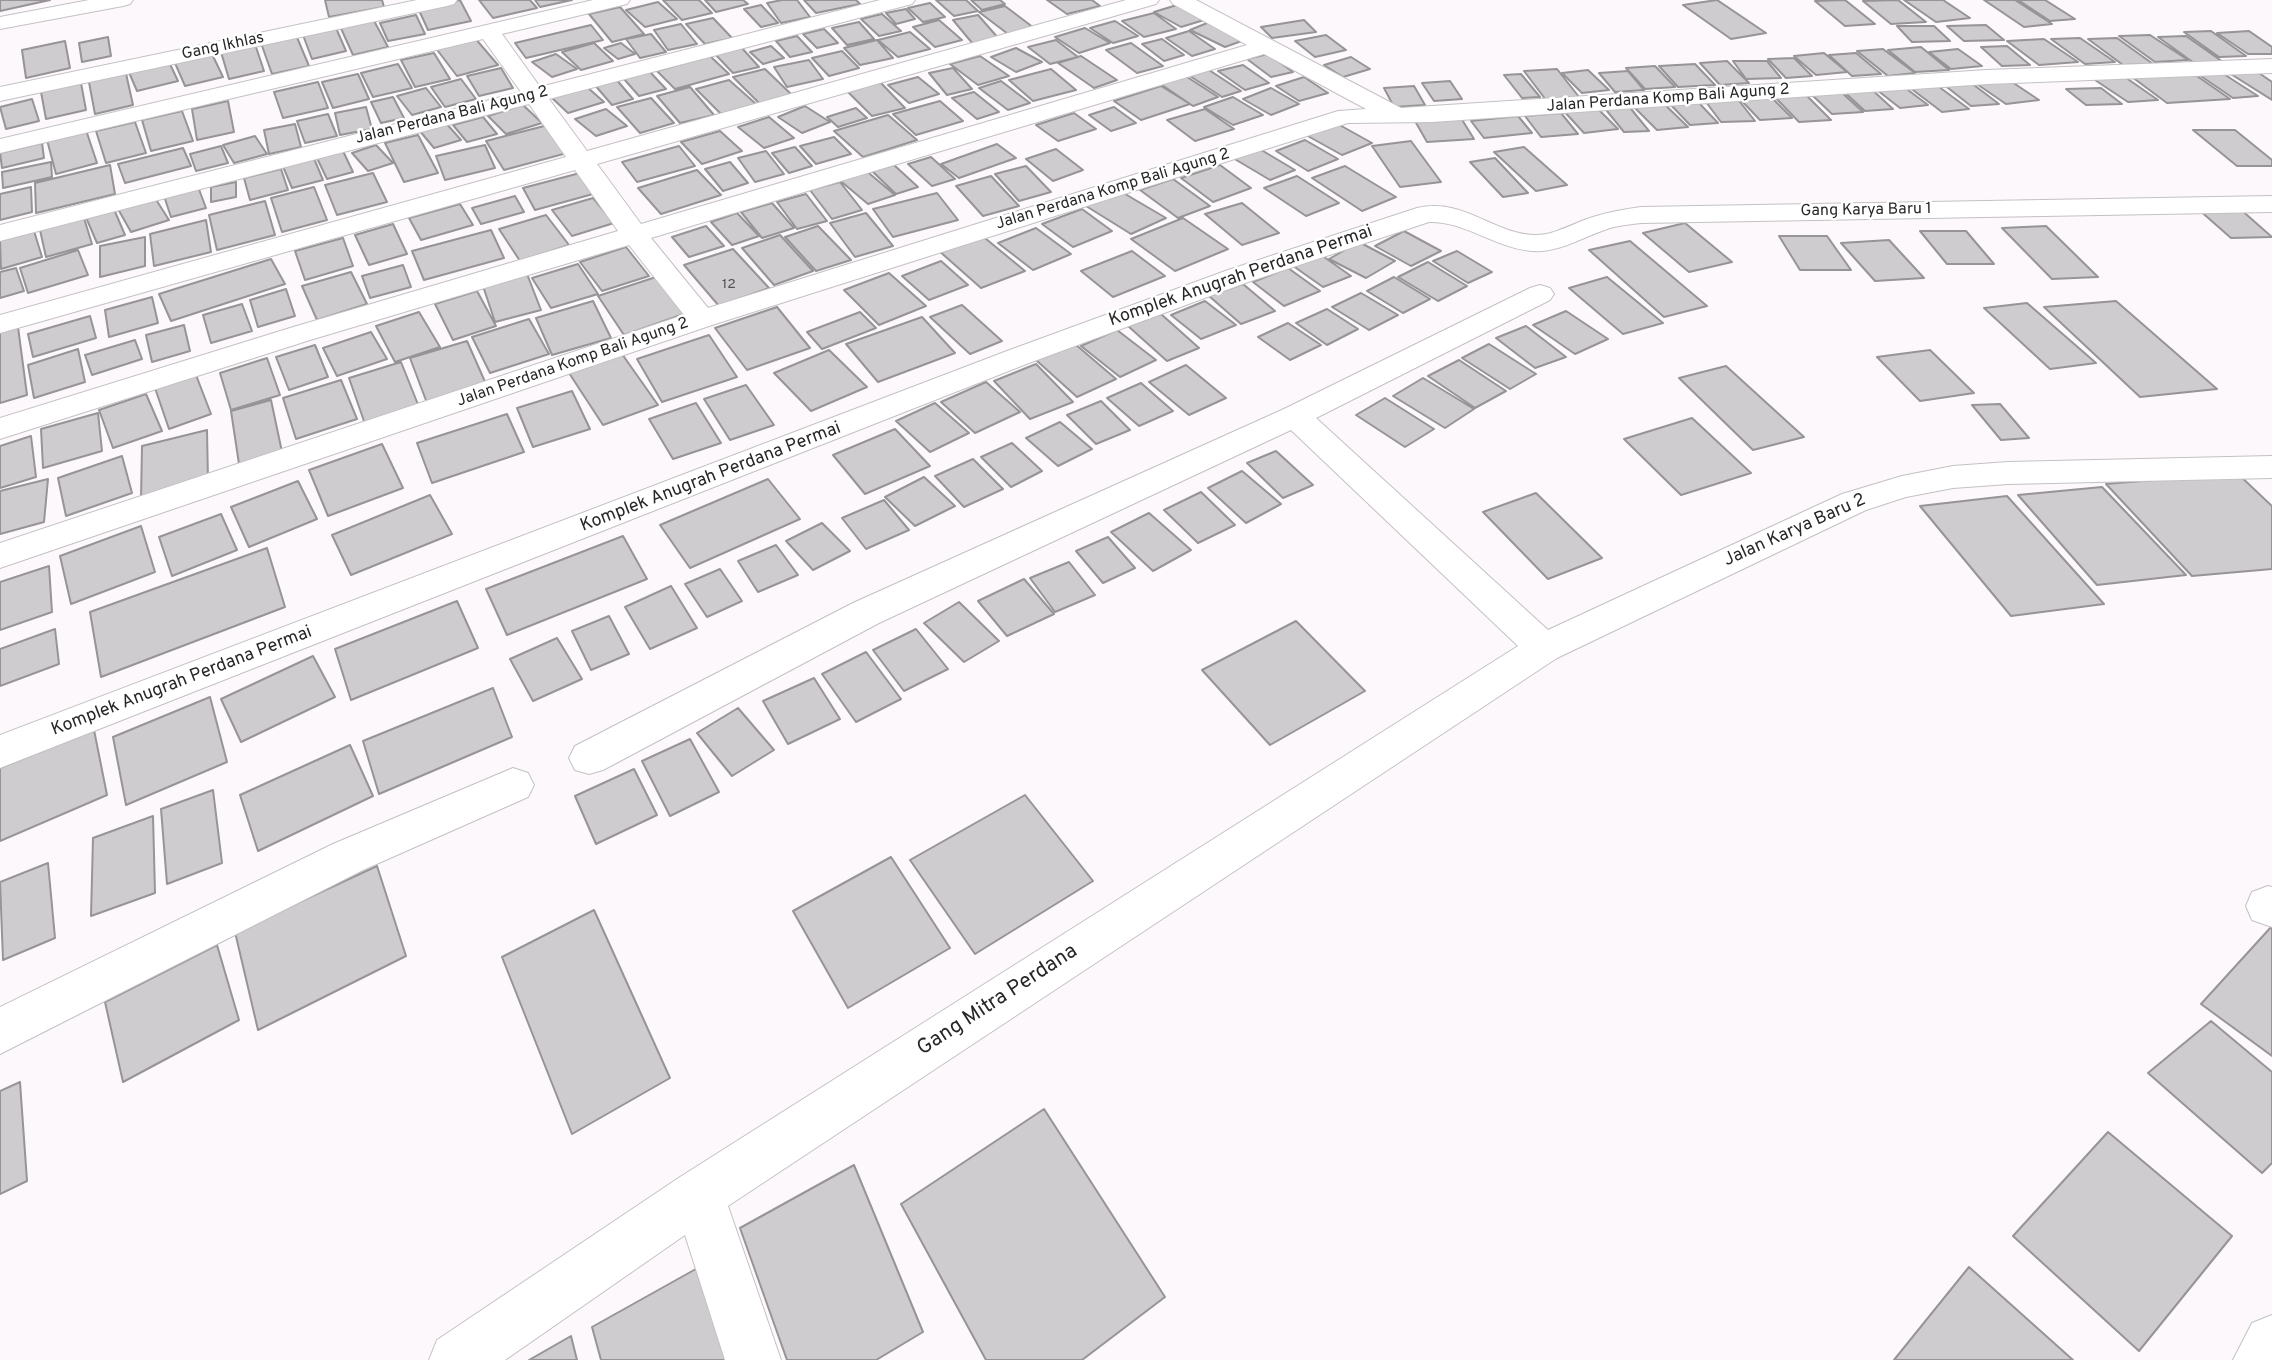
<!DOCTYPE html>
<style>
body{margin:0}
canvas{display:block;background:#fcf8fc}
</style>
<canvas width="2272" height="1360"></canvas>
<script>
const ctx = document.querySelector('canvas').getContext('2d');
ctx.lineJoin = 'round';
function fill(path, color) {
  ctx.fillStyle = color;
  ctx.fill(path, 'evenodd');
}
function trace(path, color, width, dash) {
  ctx.strokeStyle = color;
  ctx.lineWidth = width;
  ctx.lineCap = dash ? 'butt' : 'round';
  ctx.setLineDash(dash || []);
  ctx.stroke(path);
}
function drawText(font, color, halo, rows, align = 'center') {
  ctx.font = font + ' Overpass,sans-serif';
  ctx.lineWidth = 5;
  ctx.setLineDash([]);
  ctx.textBaseline = 'middle';
  ctx.strokeStyle = halo;
  ctx.fillStyle = color;
  for (const [text, x, y, turn = 0] of rows) {
    ctx.save();
    ctx.translate(x, y);
    ctx.rotate((+turn || 0) * Math.PI / 180);
    ctx.textAlign = isNaN(turn) ? turn : align;
    if (halo) ctx.strokeText(text, 0, 0);
    ctx.fillText(text, 0, 0);
    ctx.restore();
  }
}
const building = new Path2D(`
 M0,0H50L0,11Z
 M325,0H382L384,7L329,17Z
 M460,0L471,21L428,30L418,8Z
 M479,0H530L537,8L493,18Z
 M535,0H572L540,7Z
 M663,0H699L712,13L682,20Z
 M705,0H743L748,4L716,12Z
 M782,0H797L810,17L781,23L767,3Z
 M804,0H856L860,4L816,13Z
 M936,0H966L978,11L954,16Z
 M971,0H1000L1005,4L982,10Z
 M1047,0H1092L1100,6L1067,14Z
 M1717,0L1766,33L1731,39L1683,5Z
 M1845,0L1875,24L1845,26L1815,1Z
 M1898,0L1926,22L1891,24L1863,1Z
 M1904,0H1943L1970,18L1936,22Z
 M1984,0H2015L2052,24L2024,27Z
 M2018,0H2045L2075,19L2050,21Z
 M658,2L677,19L645,27L626,10Z
 M930,3L945,17L923,22L908,8Z
 M761,5L778,23L761,27L744,9Z
 M1177,5L1204,20L1181,27L1154,12Z
 M1005,6L1034,28L1008,34L979,12Z
 M620,7L644,34L612,42L589,14Z
 M906,9L915,19L896,24L886,13Z
 M1154,13L1176,29L1144,37L1122,21Z
 M882,14L901,31L879,36L861,19Z
 M416,15L425,34L388,41L380,23Z
 M978,15L999,39L973,44L953,20Z
 M372,17L388,47L353,55L339,24Z
 M713,18L732,38L705,44L686,24Z
 M939,20L962,40L935,47L913,27Z
 M1304,20L1316,32L1272,38L1261,27Z
 M1115,21L1138,36L1113,43L1090,28Z
 M1212,21L1247,39L1225,47L1190,30Z
 M859,22L874,39L847,45L832,28Z
 M681,24L697,44L668,50L654,30Z
 M591,25L603,40L526,58L515,43Z
 M1986,25L2004,40L1964,41L1947,26Z
 M1897,26H1934L1950,41L1912,42Z
 M336,28L346,51L312,59L303,35Z
 M1085,28L1110,43L1079,53L1055,37Z
 M824,29L838,43L817,48L803,34Z
 M1189,31L1215,49L1192,56L1166,38Z
 M2211,31L2246,56L2219,57L2184,32Z
 M2249,31L2272,47V54H2248L2217,33Z
 M910,32L930,49L898,57L878,40Z
 M651,34L666,52L640,58L626,39Z
 M296,35L309,66L272,74L261,43Z
 M1326,35L1346,50L1315,57L1295,41Z
 M2150,35L2188,60L2155,62L2119,36Z
 M797,36L812,52L790,57L776,41Z
 M2186,36L2223,62L2194,63L2158,37Z
 M108,37L111,56L82,62L79,43Z
 M474,37L498,65L457,76L435,47Z
 M2080,38L2115,62L2085,64L2051,39Z
 M2117,38L2153,64L2123,65L2088,39Z
 M1162,39L1184,55L1164,61L1142,44Z
 M2044,39L2078,62L2039,65L2007,41Z
 M877,40L893,58L860,65L844,48Z
 M1056,40L1078,57L1050,64L1028,47Z
 M65,41L70,68L26,78L22,50Z
 M594,43L613,61L581,70L562,52Z
 M621,43L635,54L618,59L604,48Z
 M1131,43L1163,66L1137,73L1106,50Z
 M255,44L264,71L229,79L221,52Z
 M771,46L784,58L763,64L750,52Z
 M2007,46L2030,65L2002,66L1981,47Z
 M741,47L759,67L733,73L715,54Z
 M1921,47L1949,70L1915,72L1888,50Z
 M1016,48L1042,62L1016,72L991,57Z
 M1883,49L1915,73L1888,76L1857,51Z
 M1958,49L1982,66L1951,69L1929,52Z
 M842,51L859,68L829,76L812,58Z
 M434,53L450,79L415,87L401,60Z
 M1824,53L1847,72L1816,75L1794,56Z
 M1856,53L1881,74L1852,76L1829,55Z
 M212,54L223,77L185,86L175,63Z
 M556,54L577,69L552,77L532,62Z
 M1268,54L1293,72L1271,77L1247,59Z
 M710,56L729,74L675,89L657,71Z
 M980,56L1009,76L978,85L950,64Z
 M1081,56L1117,80L1094,88L1058,63Z
 M1351,57L1370,69L1343,77L1324,65Z
 M1794,58L1812,76L1786,78L1768,59Z
 M168,60L178,81L137,91L128,70Z
 M809,60L823,79L787,87L774,67Z
 M1727,61L1749,83L1720,85L1700,63Z
 M1733,61H1767L1781,78L1746,79Z
 M398,64L412,88L373,97L361,73Z
 M1695,64L1715,85L1678,87L1659,66Z
 M1243,65L1269,83L1245,90L1218,71Z
 M1655,66L1675,87L1645,89L1626,68Z
 M501,68L513,88L479,96L467,76Z
 M953,68L972,89L947,95L929,73Z
 M125,69L133,105L95,114L88,77Z
 M765,69L792,95L760,104L733,77Z
 M1051,69L1076,90L1033,101L1009,80Z
 M1557,69L1579,97L1546,100L1524,71Z
 M2253,69L2272,82V100L2226,71Z
 M1209,70L1241,91L1222,97L1190,76Z
 M1588,70L1609,90L1582,93L1562,73Z
 M1628,71L1644,90L1615,92L1599,73Z
 M2219,71L2258,96L2233,98L2195,72Z
 M650,72L666,89L639,96L624,79Z
 M358,74L369,99L333,108L322,82Z
 M1521,74L1540,97L1522,98L1504,75Z
 M2194,74L2230,99L2167,103L2132,77Z
 M1184,75L1218,97L1193,106L1159,83Z
 M2122,75L2158,100L2128,102L2092,78Z
 M918,77L939,94L909,103L888,85Z
 M1304,77L1328,93L1299,101L1276,86Z
 M615,78L633,99L612,105L594,84Z
 M2006,78L2039,100L2006,104L1974,82Z
 M461,79L476,99L445,107L431,87Z
 M729,80L756,104L721,114L696,89Z
 M1001,81L1030,103L1008,110L979,88Z
 M1450,81L1462,99L1434,101L1422,83Z
 M318,82L328,108L283,118L274,92Z
 M880,82L905,108L872,116L847,91Z
 M1970,82L1999,104L1971,106L1943,84Z
 M81,83L86,110L46,119L41,92Z
 M1935,84L1969,109L1942,112L1909,87Z
 M1161,86L1190,104L1141,120L1114,101Z
 M1414,86L1425,105L1394,107L1384,88Z
 M587,87L604,102L568,113L552,98Z
 M690,87L714,115L680,123L657,96Z
 M1869,87L1893,109L1865,111L1841,89Z
 M1904,87L1928,105L1900,108L1877,90Z
 M426,88L441,107L412,115L397,96Z
 M1271,88L1299,104L1271,115L1243,99Z
 M2101,88L2122,104L2086,105L2066,89Z
 M1840,91L1863,112L1832,114L1810,93Z
 M974,92L999,112L977,119L952,98Z
 M1803,92L1831,120L1799,122L1772,94Z
 M1769,95L1792,118L1760,120L1738,97Z
 M393,97L404,118L381,123L371,102Z
 M1233,97L1263,115L1233,125L1204,107Z
 M1736,97L1755,121L1721,122L1703,98Z
 M651,98L674,123L640,133L617,107Z
 M32,99L39,121L6,129L0,107Z
 M1660,100L1688,127L1657,130L1630,103Z
 M228,101L234,132L197,140L192,109Z
 M940,101L963,121L916,135L893,114Z
 M1699,103L1718,123L1690,125L1671,105Z
 M1627,104L1649,131L1624,132L1603,106Z
 M523,105L542,123L506,134L488,116Z
 M805,106L830,122L802,133L778,117Z
 M1595,106L1618,129L1584,133L1562,109Z
 M366,107L372,129L340,135L335,113Z
 M1114,107L1136,123L1111,131L1089,115Z
 M856,108L867,118L838,127L827,117Z
 M606,109L627,126L596,136L575,119Z
 M1205,109L1234,129L1195,141L1167,120Z
 M182,111L193,141L151,151L142,120Z
 M1074,113L1096,129L1058,141L1036,125Z
 M1561,113L1578,134L1541,137L1525,116Z
 M328,114L337,136L305,143L297,121Z
 M888,115L917,140L863,157L834,131Z
 M1518,116L1532,133L1484,138L1471,121Z
 M483,117L497,134L467,142L453,125Z
 M769,117L794,138L764,148L738,127Z
 M1461,118L1474,139L1427,142L1415,121Z
 M135,122L146,153L106,163L96,131Z
 M445,122L461,140L434,148L419,130Z
 M1336,123L1372,143L1342,155L1306,135Z
 M295,124L301,147L269,154L264,130Z
 M548,125L567,153L504,170L486,141Z
 M86,130L97,163L56,174L47,140Z
 M2193,130H2235L2272,160V166H2237Z
 M720,131L742,151L702,164L681,142Z
 M418,135L438,173L404,182L385,143Z
 M255,136L267,154L234,163L223,145Z
 M834,137L851,154L816,164L800,146Z
 M1305,140L1338,159L1308,171L1276,151Z
 M1411,141L1441,182L1400,187L1372,146Z
 M42,143L44,158L2,168L0,153Z
 M997,144L1016,158L959,178L941,164Z
 M376,145L393,163L368,171L352,153Z
 M485,145L495,168L445,180L436,156Z
 M221,146L228,163L196,171L190,154Z
 M679,146L695,166L637,182L622,162Z
 M795,147L812,166L789,173L772,153Z
 M1524,147L1567,185L1536,191L1494,152Z
 M183,148L191,166L125,183L118,164Z
 M1258,148L1295,170L1270,180L1233,158Z
 M342,149L353,172L327,179L316,156Z
 M1056,149L1083,170L1053,181L1026,159Z
 M766,151L784,174L755,182L738,158Z
 M313,156L323,180L292,188L282,164Z
 M931,157L955,179L932,186L908,164Z
 M1495,158L1528,193L1503,197L1470,162Z
 M51,162L52,177L3,188L2,172Z
 M730,162L748,183L723,191L705,169Z
 M110,165L115,194L36,213L35,183Z
 M894,165L918,187L896,194L872,171Z
 M1220,165L1251,188L1213,202L1181,178Z
 M1026,166L1051,192L1019,201L995,174Z
 M1345,166L1396,197L1362,211L1312,178Z
 M281,169L288,190L250,200L244,178Z
 M864,169L895,195L868,204L837,178Z
 M697,170L721,195L661,214L638,188Z
 M373,173L387,202L337,215L325,185Z
 M580,173L593,194L535,210L523,188Z
 M991,176L1019,206L983,216L956,186Z
 M1297,176L1339,203L1306,216L1264,188Z
 M1173,179L1210,206L1178,218L1140,190Z
 M236,182V197L211,202V187Z
 M840,182L862,210L832,219L810,190Z
 M197,184L206,208L171,217L163,193Z
 M31,187L32,212L0,220V194Z
 M314,187L327,220L282,232L271,198Z
 M1120,191L1166,218L1131,234L1086,206Z
 M937,193L958,220L893,237L873,209Z
 M806,194L827,221L797,229L777,202Z
 M515,196L524,212L481,224L472,208Z
 M155,198L169,220L131,232L118,209Z
 M593,198L614,223L572,236L552,210Z
 M265,201L275,235L217,250L209,215Z
 M772,203L794,228L762,238L741,212Z
 M1242,203L1279,233L1242,245L1205,214Z
 M460,204L473,225L421,240L409,218Z
 M113,207L125,235L97,243L85,215Z
 M2239,208L2272,237L2231,238L2198,209Z
 M1082,209L1112,231L1073,247L1042,224Z
 M737,213L759,236L732,245L711,222Z
 M866,213L893,246L855,257L830,223Z
 M546,215L569,245L520,261L499,229Z
 M84,218L92,244L46,257L40,230Z
 M1183,218L1228,249L1175,271L1131,239Z
 M206,220L211,252L154,266L150,234Z
 M1685,223L1732,262L1689,272L1643,233Z
 M393,224L407,254L369,265L355,235Z
 M706,226L724,246L689,257L672,237Z
 M818,226L851,260L816,271L785,237Z
 M2046,226L2098,277L2052,279L2002,228Z
 M1036,228L1071,254L1033,270L998,243Z
 M491,230L504,258L424,280L412,251Z
 M34,231L42,257L1,269L0,240Z
 M1404,231L1441,251L1411,266L1375,246Z
 M1920,231H1966L1994,264H1947Z
 M980,234L1025,271L981,288L938,250Z
 M780,235L813,271L774,285L742,248Z
 M1779,236H1827L1851,270H1800Z
 M145,237V266L100,277V246Z
 M343,238L353,266L305,280L295,251Z
 M1889,240L1924,278L1875,281L1841,243Z
 M1630,241L1707,306L1664,317L1589,250Z
 M1359,242L1395,261L1366,278L1329,259Z
 M626,247L649,276L602,291L580,262Z
 M733,249L769,288L719,306L684,265Z
 M78,250L88,275L28,293L20,268Z
 M1132,251L1165,276L1113,297L1081,271Z
 M1457,251L1492,272L1468,283L1433,261Z
 M1317,252L1351,276L1323,287L1289,263Z
 M271,259L285,284L171,321L159,294Z
 M941,261L968,285L929,300L902,276Z
 M1428,262L1467,286L1438,301L1398,277Z
 M578,264L598,294L551,308L532,278Z
 M403,265L411,287L370,298L362,276Z
 M16,268L24,291L0,298V272Z
 M1288,268L1320,291L1284,306L1253,282Z
 M351,272L367,304L317,320L302,286Z
 M889,273L926,306L879,325L844,290Z
 M527,274L541,310L495,322L483,286Z
 M656,277L684,314L624,335L598,296Z
 M1394,277L1430,299L1403,313L1367,291Z
 M1607,277L1663,323L1623,334L1569,288Z
 M1243,284L1275,311L1241,324L1209,296Z
 M286,289L295,316L258,327L250,300Z
 M477,291L496,326L453,340L435,304Z
 M1361,293L1398,315L1369,330L1332,307Z
 M152,297L158,323L109,337L105,310Z
 M593,301L611,338L552,355L536,318Z
 M1205,301L1236,325L1201,339L1171,315Z
 M2116,301L2217,389L2140,397L2044,307Z
 M2027,303L2096,363L2050,369L1984,308Z
 M242,304L252,331L211,343L203,315Z
 M962,305L1002,341L970,354L930,317Z
 M777,307L810,348L747,370L715,328Z
 M1327,309L1358,329L1327,345L1296,323Z
 M1566,311L1608,339L1575,354L1533,325Z
 M419,312L440,347L395,362L376,326Z
 M860,312L876,328L822,349L807,332Z
 M1161,314L1199,348L1167,361L1128,326Z
 M90,316L96,338L33,357L28,334Z
 M922,317L955,353L878,382L846,344Z
 M529,319L549,354L490,373L472,337Z
 M1288,323L1321,345L1290,360L1258,337Z
 M184,325L190,351L152,362L146,335Z
 M1526,326L1566,357L1535,368L1496,338Z
 M18,327L27,395L0,403V332Z
 M1117,330L1156,360L1120,377L1081,346Z
 M371,332L387,359L337,376L323,348Z
 M709,335L737,377L662,402L637,359Z
 M135,340L142,359L92,375L85,355Z
 M467,341L486,384L427,403L410,358Z
 M1075,344L1116,379L1077,397L1036,360Z
 M1489,344L1536,374L1510,389L1462,358Z
 M315,345L328,377L289,390L276,357Z
 M78,349L85,382L34,398L28,365Z
 M829,350L867,387L811,411L774,373Z
 M1930,350L1974,393L1920,401L1877,357Z
 M622,354L658,405L603,425L569,373Z
 M267,358L280,395L231,410L220,373Z
 M1459,360L1506,391L1475,408L1428,376Z
 M401,362L419,407L365,424L349,378Z
 M1036,364L1073,402L1030,419L994,381Z
 M1186,365L1226,398L1189,415L1149,382Z
 M1726,366L1804,437L1753,450L1679,378Z
 M196,375L211,414L169,429L155,388Z
 M1423,378L1474,409L1445,428L1393,396Z
 M341,380L357,419L296,439L283,398Z
 M986,382L1020,412L975,433L941,402Z
 M1141,383L1173,411L1139,426L1107,398Z
 M746,385L774,425L730,440L704,399Z
 M572,391L590,429L533,447L517,408Z
 M146,394L162,431L113,448L99,410Z
 M1385,398L1434,429L1405,447L1356,415Z
 M271,400L282,452L239,464L231,411Z
 M1101,401L1130,430L1096,444L1067,415Z
 M696,403L721,443L673,459L649,419Z
 M935,403L969,433L930,452L896,421Z
 M2000,404L2029,438L2001,440L1972,405Z
 M98,413L102,451L43,468L41,429Z
 M507,414L524,452L432,483L417,443Z
 M1692,418L1751,473L1681,495L1624,439Z
 M1060,422L1092,449L1058,466L1026,438Z
 M895,429L930,466L865,494L833,455Z
 M207,430L208,481L141,499L142,446Z
 M31,436L36,477L0,488V446Z
 M1012,443L1042,471L1011,487L981,457Z
 M382,444L403,488L328,516L309,470Z
 M1276,451L1313,485L1283,498L1247,463Z
 M122,456L132,493L66,516L58,478Z
 M973,459L1003,489L964,507L935,476Z
 M1242,471L1281,504L1246,523L1208,488Z
 M2237,473L2272,506V569L2192,576L2106,484Z
 M924,477L955,506L915,526L885,497Z
 M48,479L44,522L0,534V491Z
 M768,479L800,519L690,568L660,525Z
 M298,481L317,519L249,547L231,507Z
 M2102,487L2186,575L2097,585L2018,495Z
 M1201,492L1235,525L1198,543L1164,510Z
 M1536,493L1602,558L1548,579L1483,512Z
 M430,495L452,534L351,575L332,535Z
 M2007,496L2104,604L2011,616L1920,506Z
 M884,500L909,530L866,549L842,518Z
 M1149,513L1191,550L1153,571L1111,532Z
 M221,514L237,550L172,576L159,537Z
 M822,523L850,551L813,570L786,541Z
 M141,526L155,572L71,604L60,556Z
 M623,536L647,579L507,635L486,589Z
 M1108,537L1135,568L1103,583L1076,551Z
 M776,545L798,575L758,592L738,561Z
 M267,548L285,607L101,677L90,612Z
 M1069,562L1095,595L1055,612L1030,578Z
 M49,566L52,612L0,630V582Z
 M720,569L742,601L707,617L685,584Z
 M1024,579L1054,614L1007,636L978,601Z
 M671,586L697,628L650,649L625,607Z
 M457,601L478,648L351,700L335,649Z
 M959,602L999,641L964,662L924,623Z
 M609,616L629,654L591,670L572,631Z
 M1296,621L1365,691L1270,745L1202,670Z
 M55,629L59,664L0,686V649Z
 M916,629L948,669L904,691L873,650Z
 M557,638L582,679L533,701L510,659Z
 M866,652L901,699L856,722L822,674Z
 M313,656L335,697L241,742L221,699Z
 M814,678L840,719L788,744L763,701Z
 M493,688L512,737L379,794L363,741Z
 M210,697L227,762L126,805L113,737Z
 M738,708L774,750L732,776L697,733Z
 M94,730L107,795L0,841V768Z
 M690,739L719,792L670,816L642,761Z
 M350,745L373,796L258,851L240,795Z
 M634,769L657,815L596,844L575,796Z
 M213,790L222,863L167,884L161,809Z
 M1025,795L1093,881L975,954L910,860Z
 M153,816L155,893L91,916L93,838Z
 M891,857L950,948L848,1008L793,911Z
 M48,863L55,938L3,960L0,882Z
 M377,866L406,956L258,1030L235,932Z
 M594,910L670,1078L572,1134L502,957Z
 M2272,926V1056L2201,1004Z
 M217,945L239,1020L123,1082L105,1002Z
 M2211,1021L2272,1072V1163L2262,1173L2148,1073Z
 M20,1082L27,1181L0,1194V1091Z
 M1044,1109L1165,1297L1082,1360H986L901,1204Z
 M2108,1132L2232,1236L2139,1351L2013,1236Z
 M854,1165L923,1332L876,1360H787L740,1228Z
 M703,1265L734,1360H601L592,1327Z
 M1969,1267L2073,1360H1894Z
 M571,1336L577,1360H529Z`);
const street = new Path2D(`
 M89,0H133L130,4L123,6L0,29V17Z
 M417,0H457L454,4L447,6L0,101V87Z
 M593,0H630L627,4L502,34L540,87L880,0H915L912,4L549,99L587,151L1126,0H1159L1156,4L597,164L641,224L1247,45L1173,4L1170,0H1196L1401,108L1987,70L2272,59V73L1987,84L1432,122L1348,123L712,325L0,568V543L684,315L629,245L310,340L0,439V418L290,328L618,231L575,170L0,333V315L566,157L529,104L0,241V225L521,92L483,39L0,153V139ZM1264,54L1366,109L1338,111L708,308L651,238Z
 M2272,196V212L1641,223C1632,224 1623,225 1614,227C1587,234 1562,253 1532,251C1495,248 1465,221 1429,222L1248,282L1029,363L0,768V735L1007,351L1228,270L1417,208C1464,197 1494,235 1536,235C1556,235 1575,222 1593,217C1609,212 1625,209 1641,207Z
 M1540,285L1550,288L1554,294L1550,300L1316,418L1548,630L1842,494L1902,476L1953,466L2008,462L2272,456V478L2008,484L1953,488L1906,497L1866,510L1557,658L728,1206L781,1360H725L685,1235L505,1360H429L437,1340L680,1177L1518,646L1291,430L879,623L603,770L589,774L575,770L569,758L575,746L853,603L1284,409L1530,288Z
 M513,768L528,773L534,785L528,797L363,870L0,1054V1007L333,844Z
 M2268,886L2272,887V927L2252,920L2246,906L2252,892Z
 M2272,1315V1360H2233L2252,1323Z`);
const numberNames = [
 ["12",729,285]
];
const farStreetnames = [
 ["Gang Ikhlas",223,47,-12],
 ["Jalan Perdana Komp Bali Agung 2",1668,99,-4],
 ["Jalan Perdana Bali Agung 2",452,116,-14],
 ["Jalan Perdana Komp Bali Agung 2",1113,190,-17],
 ["Gang Karya Baru 1",1866,211,-1],
 ["Jalan Perdana Komp Bali Agung 2",573,363,-19]
];
const streetNames = [
 ["Komplek Anugrah Perdana Permai",1241,277,-19],
 ["Komplek Anugrah Perdana Permai",711,478,-21],
 ["Jalan Karya Baru 2",1795,531,-24],
 ["Komplek Anugrah Perdana Permai",182,682,-21]
];
const nearStreetnames = [
 ["Gang Mitra Perdana",998,1001,-33]
];
fill(building, '#cfcccf');
trace(building, '#979497', 2);
trace(street, '#c4c1c4', 2);
fill(street, '#fff');
drawText('14px', '#525052', null, numberNames);
drawText('16px', '#282728', '#fff', farStreetnames);
drawText('18px', '#282728', '#fff', streetNames);
drawText('21px', '#282728', '#fff', nearStreetnames);
</script>
